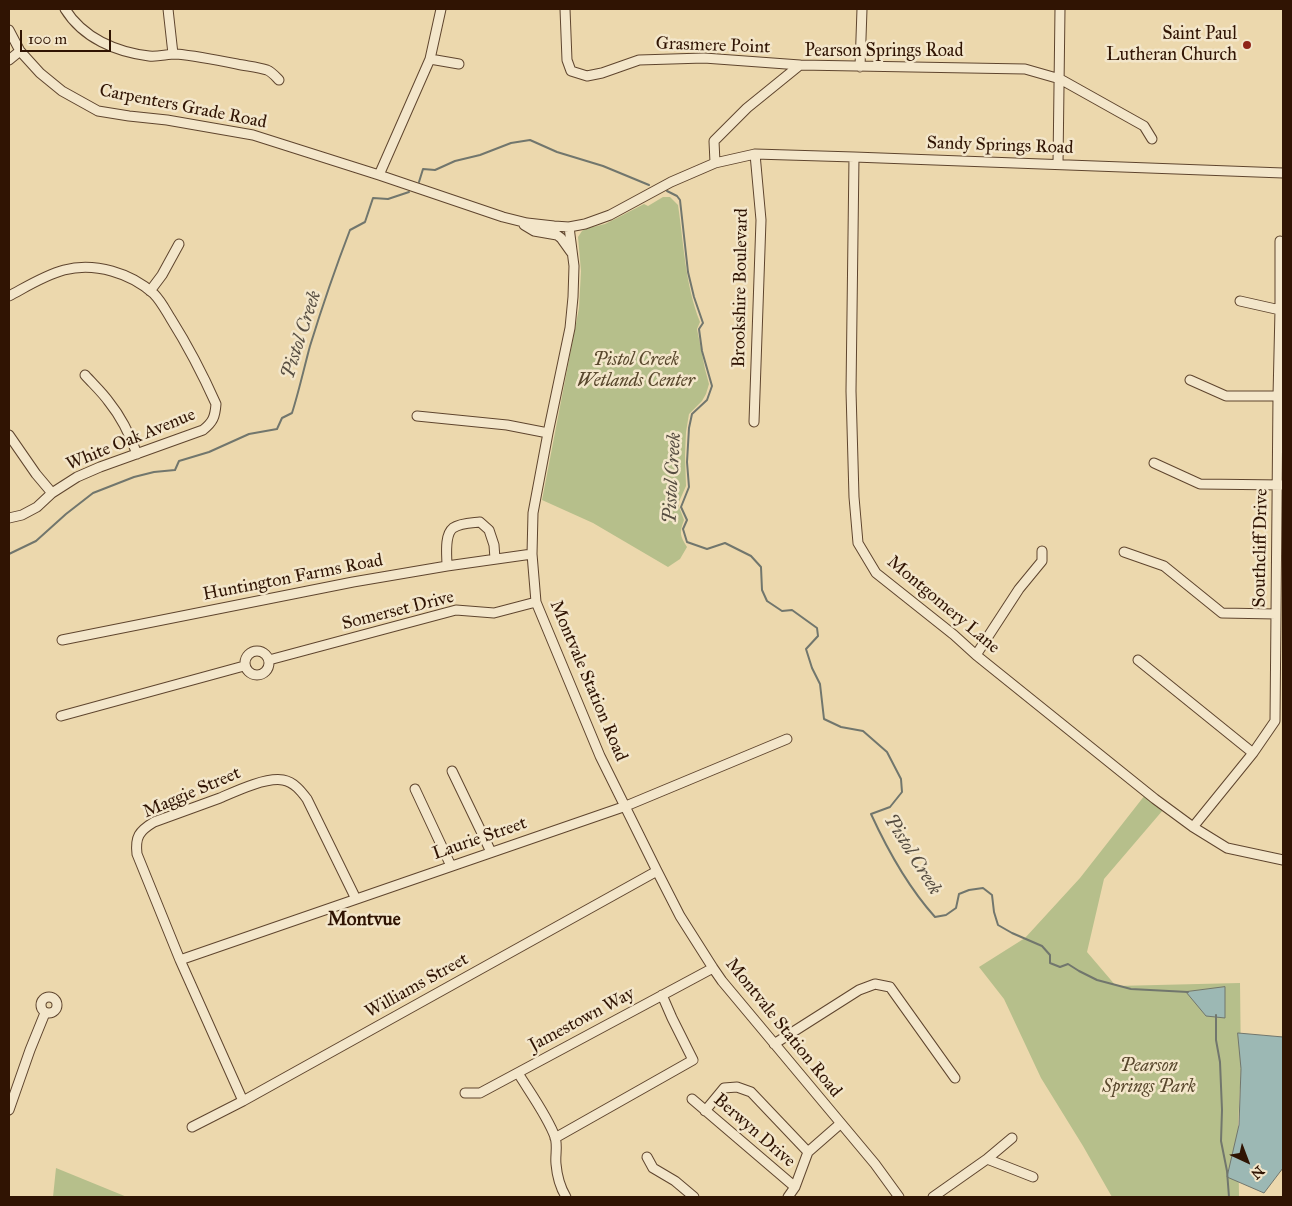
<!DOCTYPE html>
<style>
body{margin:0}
#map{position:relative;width:1292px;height:1206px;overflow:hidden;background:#ecd8ad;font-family:"IM FELL Great Primer",serif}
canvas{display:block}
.frame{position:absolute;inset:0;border:10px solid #301403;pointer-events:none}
.north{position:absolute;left:1222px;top:1136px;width:50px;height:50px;-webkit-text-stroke:4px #f3e6ca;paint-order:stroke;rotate:137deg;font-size:14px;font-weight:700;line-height:20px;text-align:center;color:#301403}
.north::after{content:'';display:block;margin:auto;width:18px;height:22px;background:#301403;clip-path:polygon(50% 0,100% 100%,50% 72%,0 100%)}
.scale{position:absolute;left:20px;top:30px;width:91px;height:22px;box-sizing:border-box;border:2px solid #301403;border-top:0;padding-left:6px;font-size:15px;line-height:18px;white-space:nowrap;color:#301403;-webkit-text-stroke:4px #f3e6ca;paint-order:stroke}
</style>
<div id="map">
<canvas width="1292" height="1206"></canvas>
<div class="frame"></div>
<div class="north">N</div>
<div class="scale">100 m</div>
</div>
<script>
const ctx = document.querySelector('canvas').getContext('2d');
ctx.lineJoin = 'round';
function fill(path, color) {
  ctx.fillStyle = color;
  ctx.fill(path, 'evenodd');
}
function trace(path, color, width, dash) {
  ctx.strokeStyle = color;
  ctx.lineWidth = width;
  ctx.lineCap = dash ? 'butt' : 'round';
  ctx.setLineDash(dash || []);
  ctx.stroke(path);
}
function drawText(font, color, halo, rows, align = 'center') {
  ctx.font = font + ' "IM FELL Great Primer",serif';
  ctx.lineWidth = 5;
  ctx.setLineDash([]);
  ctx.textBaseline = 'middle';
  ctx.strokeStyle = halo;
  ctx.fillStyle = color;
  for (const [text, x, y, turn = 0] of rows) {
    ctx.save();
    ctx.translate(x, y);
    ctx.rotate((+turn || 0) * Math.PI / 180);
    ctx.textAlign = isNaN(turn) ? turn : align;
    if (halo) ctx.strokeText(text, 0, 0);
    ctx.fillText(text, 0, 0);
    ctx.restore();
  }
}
const green = new Path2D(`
 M663,197H670L678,205C684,245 685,283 700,322L697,329L705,369L709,384L706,394L702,401L689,414L686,432L685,456L686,486L678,504L684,520C679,533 680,536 687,547L680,559L668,567L593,523L542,500L579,308L581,271L578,237L582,231L585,229L605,224L615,219L644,204L648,206Z
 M1145,795L1163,810L1104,879L1087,952L1116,986L1240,983L1241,1069L1238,1125L1239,1197H1112L1083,1146L1041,1078L1004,999L979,967L1025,938L1080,878Z
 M56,1168L127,1197H53Z`);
const water = new Path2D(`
 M1225,987V1018L1206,1016L1186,992Z
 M1238,1033L1283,1037V1168L1264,1193L1227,1177L1239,1125L1241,1069Z`);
const stream = new Path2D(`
 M419,182L423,169L435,170L455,161L480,155L511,143L530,140L557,152L603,166L649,185
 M667,191L677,196L680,200L688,272L694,297L703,323L699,329L702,351L712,386L707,400L692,414L689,428L687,462L689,487L681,507L687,520L683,529L687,542L707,549L725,543L751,556L761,567L762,590L767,601L782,611L792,610L817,628L818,636L806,649L812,668L820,684L824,719L841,727L863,731L887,752L901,779L902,792L890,807L871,814C888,851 908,887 935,917L946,915L956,908L959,894L969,890L983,888L992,895L994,912L998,925L1012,933L1042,946L1050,955V963L1060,967L1068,964L1079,971L1097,980L1131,989L1188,992
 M9,554L36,541L66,514L93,493L134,477L154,472L175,470L179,461L209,452L249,434L277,429L282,418L292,413C299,391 304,368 310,346C322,307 335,269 350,230L365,222L373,198L388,199L409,192
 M1216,1015V1040L1220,1062L1222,1110L1221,1141L1227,1171L1229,1197`);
const minor = new Path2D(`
 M65,9C83,38 116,52 149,56C158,57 167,54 176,54C197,56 217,60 237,64C246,66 258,67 267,70C272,72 276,77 279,80
 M168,9L173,54
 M565,9L567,60L571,71L587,76L602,73L639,60L704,58L800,65
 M9,30L20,51L40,73L62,91L98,111L129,116L167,120L253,135L379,175L503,217L527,223L554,226L569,227L585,224L610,215L671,182L715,163L755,154L854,157L1283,173
 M430,59L459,64
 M9,60L20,51
 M860,67L862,9
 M854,157L851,391L854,497L858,543L876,573L954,635L976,655L1155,799L1193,827L1227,848L1283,860
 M715,163L714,141L747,108L800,65L1025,69L1060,79L1144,126L1152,139
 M1058,164L1060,9
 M379,175L430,59L441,9
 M524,225L534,231L557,235L561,238L571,252
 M569,227L574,266L573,297L570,328L548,433L533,513L532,554L536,602L600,756L657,871L680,916L713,968L722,981L875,1164L899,1197
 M150,291L162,275L179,244
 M9,296C26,287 45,275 64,270C95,262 131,273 154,294C161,301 166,311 171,319C188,346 203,375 216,404C215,417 213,422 203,430L100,467L77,477L52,493L37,507L22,515L9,518
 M1240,301L1280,310
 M85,375C93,384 102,392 109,402C122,418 130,435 137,454
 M1190,380L1226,396H1278
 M417,416L507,425L548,433
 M754,422L761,220L755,154
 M9,435L36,474L52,493
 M1154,463L1200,484L1283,485
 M1124,552L1164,566L1222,613L1276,614
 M447,566C447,556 444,535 453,528C460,523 472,523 480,522L489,530L494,545L495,559
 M62,640L353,582L447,566L532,554
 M245 663a12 12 0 1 1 24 0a12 12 0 1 1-24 0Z
 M976,655L1019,589L1042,561V551
 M269,660L456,610L494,613L536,602
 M1138,660L1253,753
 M61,716L244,666
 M452,771L491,852
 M415,789L451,866
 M1193,827L1253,753L1275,721L1278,396L1280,310V241
 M180,960L626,806L787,739
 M41 1005a8 8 0 1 1 16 0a8 8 0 1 1-16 0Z
 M774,1044L859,990L875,984L890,987L955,1078
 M518,1073C529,1091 548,1117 555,1137C558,1146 555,1155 556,1164C557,1176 560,1187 566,1197
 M465,1093H480L713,968
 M692,1099L795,1187
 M243,1101L180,960L137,854C135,837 139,831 154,822C176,814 198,806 220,798C236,791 266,777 283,780C294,782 301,791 307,799L356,899
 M9,1110L30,1050L45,1013
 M705,1111L724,1088L737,1087L751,1092L808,1152
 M192,1127L243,1101L657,871
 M555,1138L693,1060L672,1018L662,995
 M1012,1138L987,1159L1033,1177
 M647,1157L653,1168L675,1181L694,1197
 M788,1197L795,1187L808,1152L840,1124
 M933,1197L987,1159`);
const markers = [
 [1247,45,5,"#8f2418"]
];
const poiNames = [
 ["Saint Paul",1237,35],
 ["Lutheran Church",1237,56]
];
const streetNames = [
 ["Grasmere Point",713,46,2],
 ["Pearson Springs Road",884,52],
 ["Carpenters Grade Road",183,107,11],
 ["Sandy Springs Road",1000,146,2],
 ["Brookshire Boulevard",741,288,-89],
 ["White Oak Avenue",131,440,-22],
 ["Southcliff Drive",1261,548,-89],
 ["Huntington Farms Road",293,578,-11],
 ["Montgomery Lane",943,605,40],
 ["Somerset Drive",398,611,-14],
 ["Montvale Station Road",588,681,67],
 ["Maggie Street",192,793,-23],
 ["Laurie Street",480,839,-19],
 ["Williams Street",417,986,-29],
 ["Jamestown Way",582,1020,-28],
 ["Montvale Station Road",783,1028,51],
 ["Berwyn Drive",754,1131,41]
];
const parkNames = [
 ["Pistol Creek",636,361],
 ["Wetlands Center",636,382],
 ["Pearson",1149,1067],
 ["Springs Park",1149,1088]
];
const waterNames = [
 ["Pistol Creek",302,335,-72],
 ["Pistol Creek",673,478,-87],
 ["Pistol Creek",912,855,58]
];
const neighbourhoodNames = [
 ["Montvue",364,920]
];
fill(green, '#b6bf8b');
fill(water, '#9cb8b4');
trace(water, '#71766d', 1);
trace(stream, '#71766d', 2);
trace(minor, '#5f452e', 11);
trace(minor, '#f3e6ca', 9);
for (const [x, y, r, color] of markers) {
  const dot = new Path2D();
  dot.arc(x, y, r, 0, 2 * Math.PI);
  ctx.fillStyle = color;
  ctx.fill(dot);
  trace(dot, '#f3e6ca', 2);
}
drawText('18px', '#301403', '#f3e6ca', poiNames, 'right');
drawText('18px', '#301403', '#f3e6ca', streetNames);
drawText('italic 18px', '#58472c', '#f3e6ca', parkNames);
drawText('italic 19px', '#564d41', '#f3e6ca', waterNames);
drawText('bold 19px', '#301403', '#f3e6ca', neighbourhoodNames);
</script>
